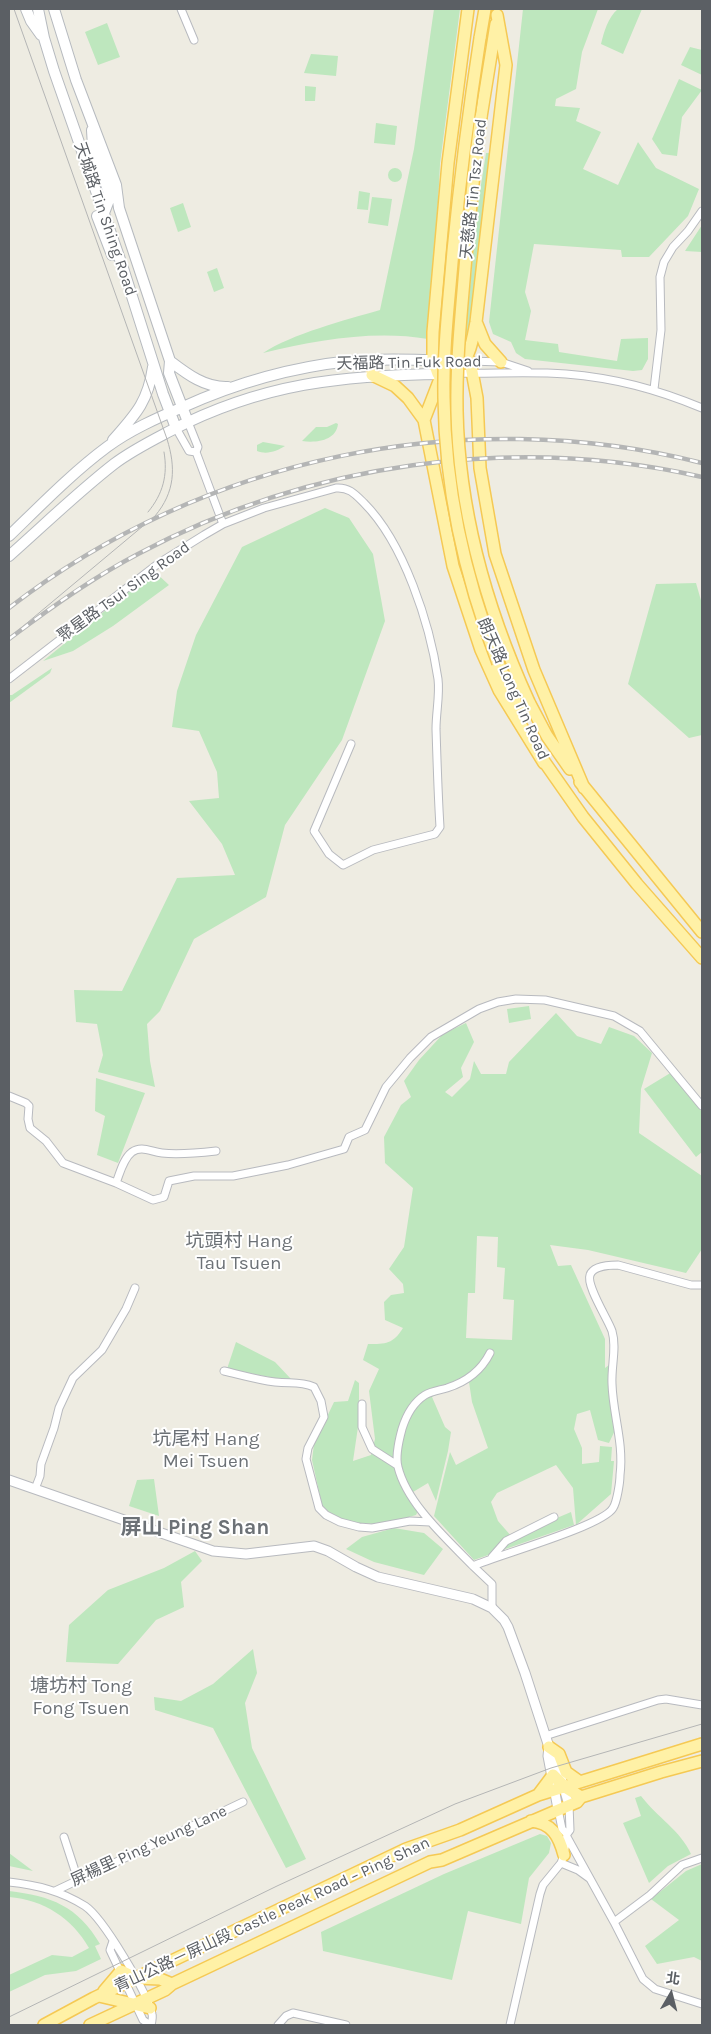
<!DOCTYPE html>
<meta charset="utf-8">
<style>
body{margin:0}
#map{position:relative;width:711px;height:2034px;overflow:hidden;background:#eeece2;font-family:Karla,"Noto Sans TC",sans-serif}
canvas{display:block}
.frame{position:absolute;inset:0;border:10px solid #5b5f64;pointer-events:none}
.north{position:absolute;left:646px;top:1969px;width:50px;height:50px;-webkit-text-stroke:4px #fff;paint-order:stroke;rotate:8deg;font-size:14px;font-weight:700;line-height:20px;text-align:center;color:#5b5f64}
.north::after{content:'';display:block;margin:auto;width:18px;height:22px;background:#5b5f64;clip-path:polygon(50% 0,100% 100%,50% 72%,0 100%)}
</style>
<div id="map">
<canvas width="711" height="2034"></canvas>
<div class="frame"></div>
<div class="north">北</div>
</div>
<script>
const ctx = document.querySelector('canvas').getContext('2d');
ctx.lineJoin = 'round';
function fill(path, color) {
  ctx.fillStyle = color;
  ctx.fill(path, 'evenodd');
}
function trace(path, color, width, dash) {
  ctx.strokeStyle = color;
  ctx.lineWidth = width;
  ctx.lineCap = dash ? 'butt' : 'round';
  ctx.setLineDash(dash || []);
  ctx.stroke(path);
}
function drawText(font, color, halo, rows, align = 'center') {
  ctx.font = font + ' Karla,"Noto Sans TC",sans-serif';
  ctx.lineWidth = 4;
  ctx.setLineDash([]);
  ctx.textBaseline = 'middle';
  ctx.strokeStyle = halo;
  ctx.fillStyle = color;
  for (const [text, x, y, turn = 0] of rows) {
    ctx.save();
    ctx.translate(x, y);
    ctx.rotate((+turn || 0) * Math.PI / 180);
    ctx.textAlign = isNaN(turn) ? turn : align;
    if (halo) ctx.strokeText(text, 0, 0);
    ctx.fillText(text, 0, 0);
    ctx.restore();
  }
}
const green = new Path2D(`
 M434,9H460L440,164L435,265L428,339C374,330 316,340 263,353C292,334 345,320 380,310L414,149Z
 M523,9H598L582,52L576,89L556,99L555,106L580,108L576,121L601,132L583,169L618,185L638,142L656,168L699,189L688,216L649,257H622L621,250L534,244L525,292L531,311L525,340L558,344L559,352L617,361L621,339L648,338V359L642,370L633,371L525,359L516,353L511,342L493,334L489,322Z
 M618,9H642L623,54L601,44C604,32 608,17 618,9Z
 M107,23L120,57L98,65L85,32Z
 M690,47L702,50V75L681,65Z
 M311,54L338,56L336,76L304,73Z
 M679,79L702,90L682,117L677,156L662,154L652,139Z
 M305,86L316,87L315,101H305Z
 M376,123L397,126L395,145L374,143Z
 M486,153H490L470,336L467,342L465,341L477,210Z
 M388 175a7 7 0 1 1 14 0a7 7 0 1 1-14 0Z
 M359,191L370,193L368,210L357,209Z
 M372,197L392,199L388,226L368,223Z
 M183,203L191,227L178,232L170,208Z
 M702,225V252L685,251Z
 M217,268L224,288L214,292L207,272Z
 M336,423L338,424C336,441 316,443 302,441L316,427H327Z
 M263,442L285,446C277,451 267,455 257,451V445Z
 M325,508L349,518L373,554L385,621L342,740L285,825L266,897L194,939L160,1011L147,1024L150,1061L155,1087L98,1072L103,1055L97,1024L76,1022L74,990L122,991L177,878L235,875L222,844L189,801L219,798L217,772L199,731L172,727L177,691L196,635L242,547Z
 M154,571L169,585L113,626L73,651L43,661Z
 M696,583L702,604V735L689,738L628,684L656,584Z
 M52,668L50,673L9,703V695H12Z
 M529,1006L531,1019L509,1023L507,1009Z
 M556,1013L577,1036L601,1044L609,1027L634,1036L652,1053L641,1089L639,1133L702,1176V1249L686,1273L588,1250L550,1245L558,1266L571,1265L605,1339V1368L613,1362L618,1424L609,1443L598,1440L590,1410L577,1414L574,1429L582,1448V1464L599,1462L600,1446L612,1447L611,1461H614L611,1494L576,1525L573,1488L556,1465L497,1493L491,1502L498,1521L512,1537L571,1512L574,1525L474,1560L434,1516L450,1452L456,1465L488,1448L472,1402L469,1382L443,1389L432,1397L445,1427L451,1432L448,1451L436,1501L428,1483L413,1492L421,1505L416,1515L399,1520L373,1524L359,1523L342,1519L330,1513L322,1505L312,1460L314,1444L334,1402L348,1401L355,1380L359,1383V1420L353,1461L371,1455L375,1439L369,1391L379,1369L363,1360L368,1344C386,1344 393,1344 403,1328L385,1320L384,1302L391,1295L404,1293L403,1284L389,1269L404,1247L413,1188L385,1163L384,1137L401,1105L411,1097L404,1081L419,1060L443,1034L466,1023L474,1042L461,1068L463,1077L445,1092L452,1097L470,1079L474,1061L481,1074H506L509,1062ZM477,1236L498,1237L497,1267L505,1268L503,1299L514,1300L512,1340L466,1338L468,1293H475Z
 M672,1072L702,1112V1152L696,1157L644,1089Z
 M96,1078L145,1093L118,1163L97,1155L105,1116L95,1111Z
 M236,1342L275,1362L291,1379L290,1381L227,1369Z
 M154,1479L159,1516L129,1506L137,1480Z
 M394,1528L424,1533L443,1549L424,1575L374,1562L346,1549L362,1537Z
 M195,1551L202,1561L181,1582L184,1607L156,1620L118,1664L66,1662L69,1625L108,1590L164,1568Z
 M253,1649L257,1673L245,1703L252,1748L306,1859L286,1868L213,1728L155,1710L154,1697L181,1701L213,1684Z
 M641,1796C657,1817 681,1831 691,1854L668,1866L649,1883L623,1823L641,1816L635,1798Z
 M540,1834L547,1836L551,1843L549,1853L529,1878L521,1924L468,1911L452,1980L323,1951L321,1932L444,1874Z
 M9,1853L33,1871L9,1866Z
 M702,1864V1961L694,1957L657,1964L645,1946L679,1920L651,1899L686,1871Z
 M9,1891C51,1896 78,1906 100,1944L95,1946L101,1959L76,1971L45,1975L9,1992V1975L52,1955L72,1957L89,1948C72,1918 44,1900 9,1897Z`);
const minor = new Path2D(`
 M181,9L194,40
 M470,361L501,362L528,371
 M455,373C492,374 529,371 566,374C615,378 656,389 702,408
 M654,389L661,330L660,277L664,262L673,247L688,231L702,211
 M188,422L198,447L196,452L223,524
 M176,428L189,451L196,452
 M9,679L159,563L204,535L223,524L264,508L336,488C349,487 355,494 364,503C404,543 430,624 438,679C440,695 436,712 436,729C437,761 438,795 440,827L435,834L373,850L343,865L329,854L314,831L351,744
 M9,1096L26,1103L29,1106L28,1119L30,1128L46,1141L63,1163L116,1183L153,1200L164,1197L169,1181L194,1176H233L288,1165L344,1149L349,1137L365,1130L386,1087L410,1058L431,1037L479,1009L498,1002L516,999L545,1000L614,1016L640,1031L702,1106
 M116,1183C120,1173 123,1159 132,1152C142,1145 151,1152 162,1153C180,1155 198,1153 216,1151
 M224,1371C241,1375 258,1380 275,1382C291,1384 299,1381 314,1387L321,1401L324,1417L308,1448L306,1459L319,1508L326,1515L340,1522L359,1527L372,1528L410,1521L430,1522
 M362,1404V1427L372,1449L397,1465
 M35,1489L40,1476L41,1464L54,1428L59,1408L73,1378L102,1350L126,1309L135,1288
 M492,1557L506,1541L554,1517
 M473,1566C447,1539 407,1504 398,1467C395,1456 399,1440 402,1429C406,1416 414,1402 425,1395C431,1391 440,1390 447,1388C466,1382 481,1371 490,1353
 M492,1608V1584L473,1566C498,1555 603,1526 613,1508C617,1502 620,1482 620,1475C624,1443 613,1415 612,1384C611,1366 617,1348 612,1331C608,1319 586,1286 590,1275C593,1266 610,1265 618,1265L691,1285H702
 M545,1736L658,1700L666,1699L702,1705
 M558,1809L562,1829L567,1834
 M64,1837L78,1880
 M567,1837L614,1922L643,1979L655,1989L702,2004
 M561,1863L578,1870L589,1878
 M9,1882C37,1885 61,1891 85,1906C103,1918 147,1992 152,2014C153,2017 152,2021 151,2025
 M55,1891L243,1802
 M614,1922L650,1895L682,1865L702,1858
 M113,1941L110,1950L143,2020L150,2025
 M278,2025L286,2016L293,2013L346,2025
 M510,2025L540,1894L543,1885L561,1863L564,1855L567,1834L570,1830L569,1805`);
const tertiary = new Path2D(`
 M9,1480L213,1551L246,1554L314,1546L328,1551L356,1567L378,1577L473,1599L492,1608L504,1620L508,1627L525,1673L549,1747L554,1754L569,1805
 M549,1747L548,1756L558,1809`);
const secondary = new Path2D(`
 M26,9L31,21L41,35
 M38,9L44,38L54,71L123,268L163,394L176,428
 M54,9L76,80L116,185L119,208L170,361L169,373L188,422
 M92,130L93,147L109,193V200L104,213
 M97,216L112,255
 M170,361C187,374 205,388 228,387
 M113,440C135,415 148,402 153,367
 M9,536C40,506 72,473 107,447C130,430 157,418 183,407C236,383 293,367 350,361C380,358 411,360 441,360
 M9,556C44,525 78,492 114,464C131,451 151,441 170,431C262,383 343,375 445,374`);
const primary = new Path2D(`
 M480,38L485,9
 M481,117L496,24
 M477,324L485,344L501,362
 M470,361L477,398L480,468L495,554L534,670L584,788
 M451,373C470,361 472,343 476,322L506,65L497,15
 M438,374L433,360V332L448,163L468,9
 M372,375L395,386L408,398L424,420L453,566L481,650L499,690L544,763
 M424,420L445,366L459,361
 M498,663L523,717
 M529,702L547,736L570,769
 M541,757L583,817L637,884L702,958
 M580,782L702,932
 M549,1747L559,1754L566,1772L580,1782
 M538,1795L553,1775L565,1787L581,1797
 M531,1821C552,1823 559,1836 564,1855
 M104,1991L121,1971L136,1978L160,1979L172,1984
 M99,1996L150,2008
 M44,2025L94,1998L406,1849L460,1830L538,1795L702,1744
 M90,2025L165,1990L172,1984L430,1862L442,1860L577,1802L581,1797L661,1772L702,1761`);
const tram = new Path2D(`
 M148,512C163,494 168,475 164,452
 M9,638L155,516C175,492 176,468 167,439L14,9
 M9,2017L277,1886L455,1804L551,1768L702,1724`);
const rail = new Path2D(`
 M9,608C204,457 463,403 702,463
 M9,639C50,608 92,578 138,554C309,463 512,434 702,477`);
const primaryBridge = new Path2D(`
 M480,38C469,109 460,179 453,251C449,300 443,349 444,398C445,490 465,578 498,663
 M481,117C474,163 471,209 466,256C462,307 456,359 457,411C459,513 487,610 529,702`);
const streetNames = [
 ["天慈路 Tin Tsz Road",474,189,-84],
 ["天城路 Tin Shing Road",105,219,71],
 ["天福路 Tin Fuk Road",409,363,-1],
 ["聚星路 Tsui Sing Road",124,592,-36],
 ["朗天路 Long Tin Road",513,689,66],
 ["屏楊里 Ping Yeung Lane",149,1846,-25],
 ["青山公路－屏山段 Castle Peak Road – Ping Shan",272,1915,-25]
];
const quarterNames = [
 ["坑頭村 Hang",239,1242],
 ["Tau Tsuen",239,1264],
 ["坑尾村 Hang",206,1440],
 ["Mei Tsuen",206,1462],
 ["塘坊村 Tong",81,1687],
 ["Fong Tsuen",81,1709]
];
const districtNames = [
 ["屏山 Ping Shan",195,1528]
];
fill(green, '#bee7be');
trace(minor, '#b8babf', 9);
trace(tertiary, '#b8babf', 11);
trace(secondary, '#b6babf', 12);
trace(primary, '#f5c954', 14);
trace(minor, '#fff', 7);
trace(tertiary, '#fff', 9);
trace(secondary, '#fff', 10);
trace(primary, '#fff1a6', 11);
trace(tram, '#b4b5b5', 1);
trace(rail, '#b4b5b5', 4.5);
trace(rail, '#fff', 2.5, [8]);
trace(primaryBridge, '#f5c954', 14, []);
trace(primaryBridge, '#fff1a6', 11);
drawText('16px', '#5b5f64', '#fff', streetNames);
drawText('19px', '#6c7176', '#fff', quarterNames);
drawText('bold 21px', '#6c7176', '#fff', districtNames);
</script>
